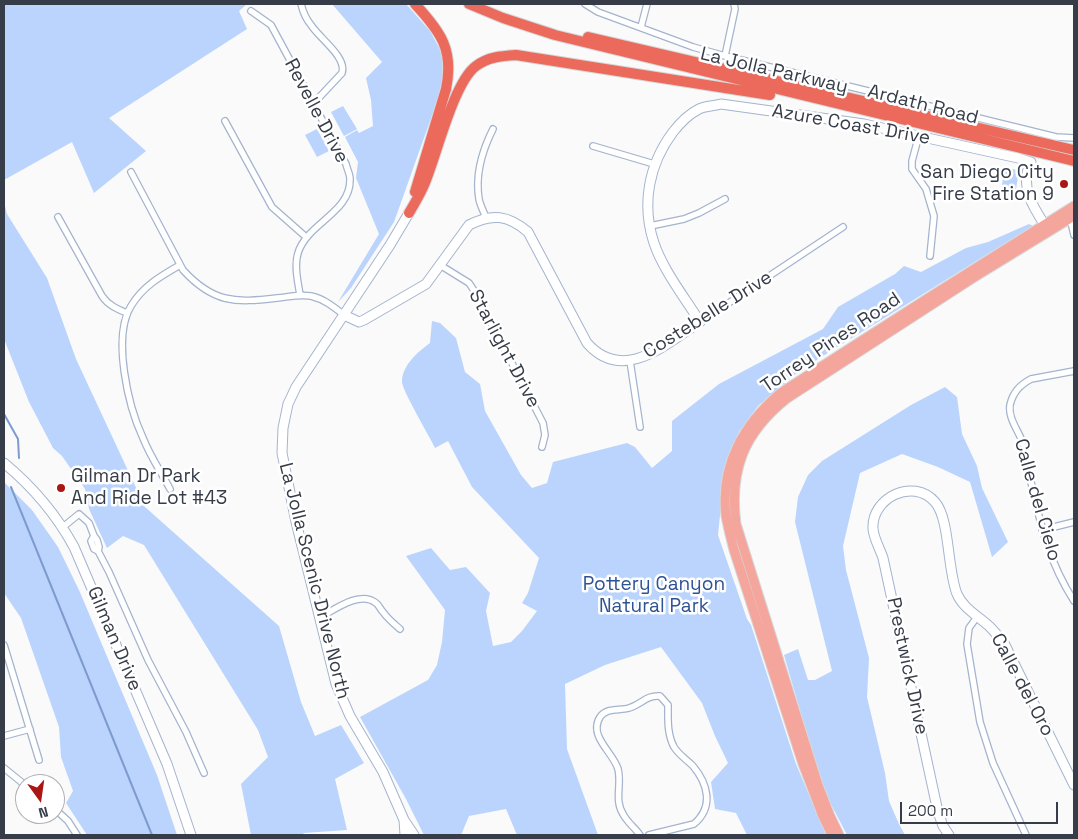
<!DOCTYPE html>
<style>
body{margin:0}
#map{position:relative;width:1078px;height:839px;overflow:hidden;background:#fafafa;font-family:"Space Grotesk",sans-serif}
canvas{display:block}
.frame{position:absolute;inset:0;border:5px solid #373d48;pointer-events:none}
.north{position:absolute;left:15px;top:774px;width:50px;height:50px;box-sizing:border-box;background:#fff;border:1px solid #afb1b6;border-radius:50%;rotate:166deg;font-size:14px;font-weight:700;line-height:20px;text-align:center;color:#373d48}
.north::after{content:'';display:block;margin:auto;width:18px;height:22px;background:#a91613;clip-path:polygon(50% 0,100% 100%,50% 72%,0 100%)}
.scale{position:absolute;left:900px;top:802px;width:158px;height:22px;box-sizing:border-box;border:2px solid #373d48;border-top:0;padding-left:6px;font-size:15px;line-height:18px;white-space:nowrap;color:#373d48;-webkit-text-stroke:4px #fff;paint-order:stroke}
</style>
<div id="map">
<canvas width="1078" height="839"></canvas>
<div class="frame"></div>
<div class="north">N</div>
<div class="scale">200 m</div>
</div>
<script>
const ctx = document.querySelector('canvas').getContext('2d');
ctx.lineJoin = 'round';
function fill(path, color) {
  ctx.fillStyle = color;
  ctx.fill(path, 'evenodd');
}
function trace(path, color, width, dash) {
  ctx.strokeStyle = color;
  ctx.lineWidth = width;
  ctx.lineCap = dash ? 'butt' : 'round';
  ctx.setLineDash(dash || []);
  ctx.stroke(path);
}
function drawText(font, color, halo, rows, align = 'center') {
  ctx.font = font + ' "Space Grotesk",sans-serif';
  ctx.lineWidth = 5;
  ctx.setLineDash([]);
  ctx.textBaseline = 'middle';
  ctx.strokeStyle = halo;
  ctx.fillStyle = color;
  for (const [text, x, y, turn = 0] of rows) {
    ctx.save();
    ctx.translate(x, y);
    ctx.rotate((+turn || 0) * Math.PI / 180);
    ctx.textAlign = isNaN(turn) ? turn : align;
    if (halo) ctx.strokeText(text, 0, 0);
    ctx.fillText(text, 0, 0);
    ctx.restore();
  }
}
const green = new Path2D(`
 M4,4H247L239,11L247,29L109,118L146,151L94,193L72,142L4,180Z
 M332,4H406L430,31L444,57L445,79L394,222L351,288L338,302L379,234L356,178L358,162L345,137L357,130L359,133L373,126L371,100L366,78L382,62Z
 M343,106L357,129L344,136L331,112Z
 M317,129L329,151L317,157L305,135Z
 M1004,168L1019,170L1015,196L1001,194Z
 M4,202L7,214L47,278L76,359L145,507L279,626L301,702L315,736L341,725L364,763L335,779L347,830L304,833L302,835H251L241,784L268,757L258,730L144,545L123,536L107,548L89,509L85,489L62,456L53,448L29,402L4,339Z
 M1029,224L1033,226L802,369L758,406L739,432L725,466L718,535L747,619L751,625L796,764L826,835H747L736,813L715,809L711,782L728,763L715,736L702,703L661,647L605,665L565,684L567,749L598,835H517L506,809L469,816L461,835H424L406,799L360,717L428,680L437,665L442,642L445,610L406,556L431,548L450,570L466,567L490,593L486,611L493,646L511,642L522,631L537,611L522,603L528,593L539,558L472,487L448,441L435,448C430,437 402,390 402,382C402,365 418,352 430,343L432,321L440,323L456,338L465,372L480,384L485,411L521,475L532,488L547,483L553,462L627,443L635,447L652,468L672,451V421L719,384L823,329L838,307L895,274L904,266L921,272L966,248L988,242Z
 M945,387L957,397L962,434L977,466L982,488L1008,542L992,557L970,482L938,467L902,454L860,473L843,546L846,570L869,658L867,697L885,773L889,801L899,824L905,835H847L822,787L784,655L798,649L808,680H815L832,671L795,522L798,497L808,475L822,461L911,405Z
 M4,482L32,510L58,547L79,590L157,775L177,835H87L66,803L73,791L61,757L59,727L21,618L4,593Z`);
const stream = new Path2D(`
 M4,414L18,439L19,458
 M11,487L152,835`);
const street = new Path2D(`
 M301,4C303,12 306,19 311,25C320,39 347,57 342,73L313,104
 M585,4L598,12L693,47L725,56L1056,137L1074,138
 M251,11L271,25L346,164C347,169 350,174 350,179C351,213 307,223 298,253C294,266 298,282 300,295
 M641,27L647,4
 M725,56L735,9L734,4
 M225,121L272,207L306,237
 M919,135L912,161V169L926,189L934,216L930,256
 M593,146L654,164
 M131,172L183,270C213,303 235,303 277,298C288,297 300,294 311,296C324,299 334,307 344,315
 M58,217L102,296C108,305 117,309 127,313
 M486,218C484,212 480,205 479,199C475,175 483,149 493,129
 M1070,218L1074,235
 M650,226L684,219L699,213L725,199
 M440,265L469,283L475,292L543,423L545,435L542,447
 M700,322L843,227
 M630,361L640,427
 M1074,371L1031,379C1020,385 1013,392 1010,405C1008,418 1018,430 1022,441C1026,454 1028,469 1031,482C1041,527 1049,562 1074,601
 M170,489C161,472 150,456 143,438C128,406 112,337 131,306C143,286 161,276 180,265
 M63,527L79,514L89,523L94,536L97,540L99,547L98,551
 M1042,530L1074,522
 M94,536L91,541L94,549L98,551L109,572L148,660L186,732L204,773
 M977,617L969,628L967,644L980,722L993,763L1026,835
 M319,618C334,610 360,590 376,603C379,605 380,609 383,612C388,619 393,623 400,629
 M4,645L39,760
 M4,736L30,729
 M4,768L25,785
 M55,809L68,821L77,835
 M640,835C635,828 627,822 623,814C614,800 622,784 618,769C613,752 588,736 600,717C607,707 620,711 629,708C642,704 646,695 660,696L668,705C668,719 667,734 674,747C679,755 686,759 693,766C708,784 714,807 694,824L649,835`);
const secondary = new Path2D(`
 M409,213L390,245L296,387L288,404L283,428L282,453L296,522L336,684L350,716L383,772L404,820L414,835
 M344,315L359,322L364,320L426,284L469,225C492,213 508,215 528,232L587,343C623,384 666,344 700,322C685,298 663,270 654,243C641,204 649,164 673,132C680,123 689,114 699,109C705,106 714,106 721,104L864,124L1018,158L1031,162C1018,187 1035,210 1048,230
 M4,463C33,487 56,514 74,547L167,764L191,835
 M404,820L405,835
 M949,835L943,826L938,812L883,558C880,549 874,539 873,529C871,498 913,477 935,502C950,519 947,569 957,594C963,608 978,616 989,626C994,631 999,637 1004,643L1074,785`);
const primary = new Path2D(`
 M832,835L822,814L803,764L734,550C731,538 728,527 726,516C720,465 744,423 782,392L933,295L1074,206
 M839,835L830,816L818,785L736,524C729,470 744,433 786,399L976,276L1074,216`);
const highway = new Path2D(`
 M469,4L503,18L555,35L1074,161
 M588,37L1074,150
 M415,192L446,89C454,50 441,32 415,4
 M409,213C414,204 420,195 424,185C436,158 453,83 476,66C488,57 501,56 516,55L770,95`);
const markers = [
 [1064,184,5,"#a91613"],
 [61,488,5,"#a91613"]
];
const streetNames = [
 ["La Jolla Parkway",774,71,13],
 ["Ardath Road",923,105,14],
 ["Revelle Drive",316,111,62],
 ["Azure Coast Drive",851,125,10],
 ["Costebelle Drive",708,315,-32],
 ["Torrey Pines Road",831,343,-34],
 ["Starlight Drive",504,349,62],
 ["Calle del Cielo",1037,500,74],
 ["La Jolla Scenic Drive North",314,581,76],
 ["Gilman Drive",114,639,67],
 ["Prestwick Drive",907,666,78],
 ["Calle del Oro",1022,685,62]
];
const poiNames = [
 ["San Diego City",1054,173],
 ["Fire Station 9",1054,195],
 ["Gilman Dr Park",71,477,"left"],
 ["And Ride Lot #43",71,499,"left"]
];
const parkNames = [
 ["Pottery Canyon",654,585],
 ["Natural Park",654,607]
];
fill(green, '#bad4fd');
trace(stream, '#7d9bce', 2);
trace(street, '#a4b4ce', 8);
trace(secondary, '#a4b4ce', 11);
trace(primary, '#d7d8da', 11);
trace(highway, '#d7d8da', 12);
trace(street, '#fff', 5.5);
trace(secondary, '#fff', 9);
trace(primary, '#f4a69d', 9);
trace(highway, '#ec6a5b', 10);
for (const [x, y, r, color] of markers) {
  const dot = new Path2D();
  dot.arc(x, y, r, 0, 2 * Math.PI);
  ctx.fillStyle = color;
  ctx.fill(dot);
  trace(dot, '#fff', 2);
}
drawText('19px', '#373d48', '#fff', streetNames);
drawText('19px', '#373d48', '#fff', poiNames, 'right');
drawText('19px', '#2e5392', '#fff', parkNames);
</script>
